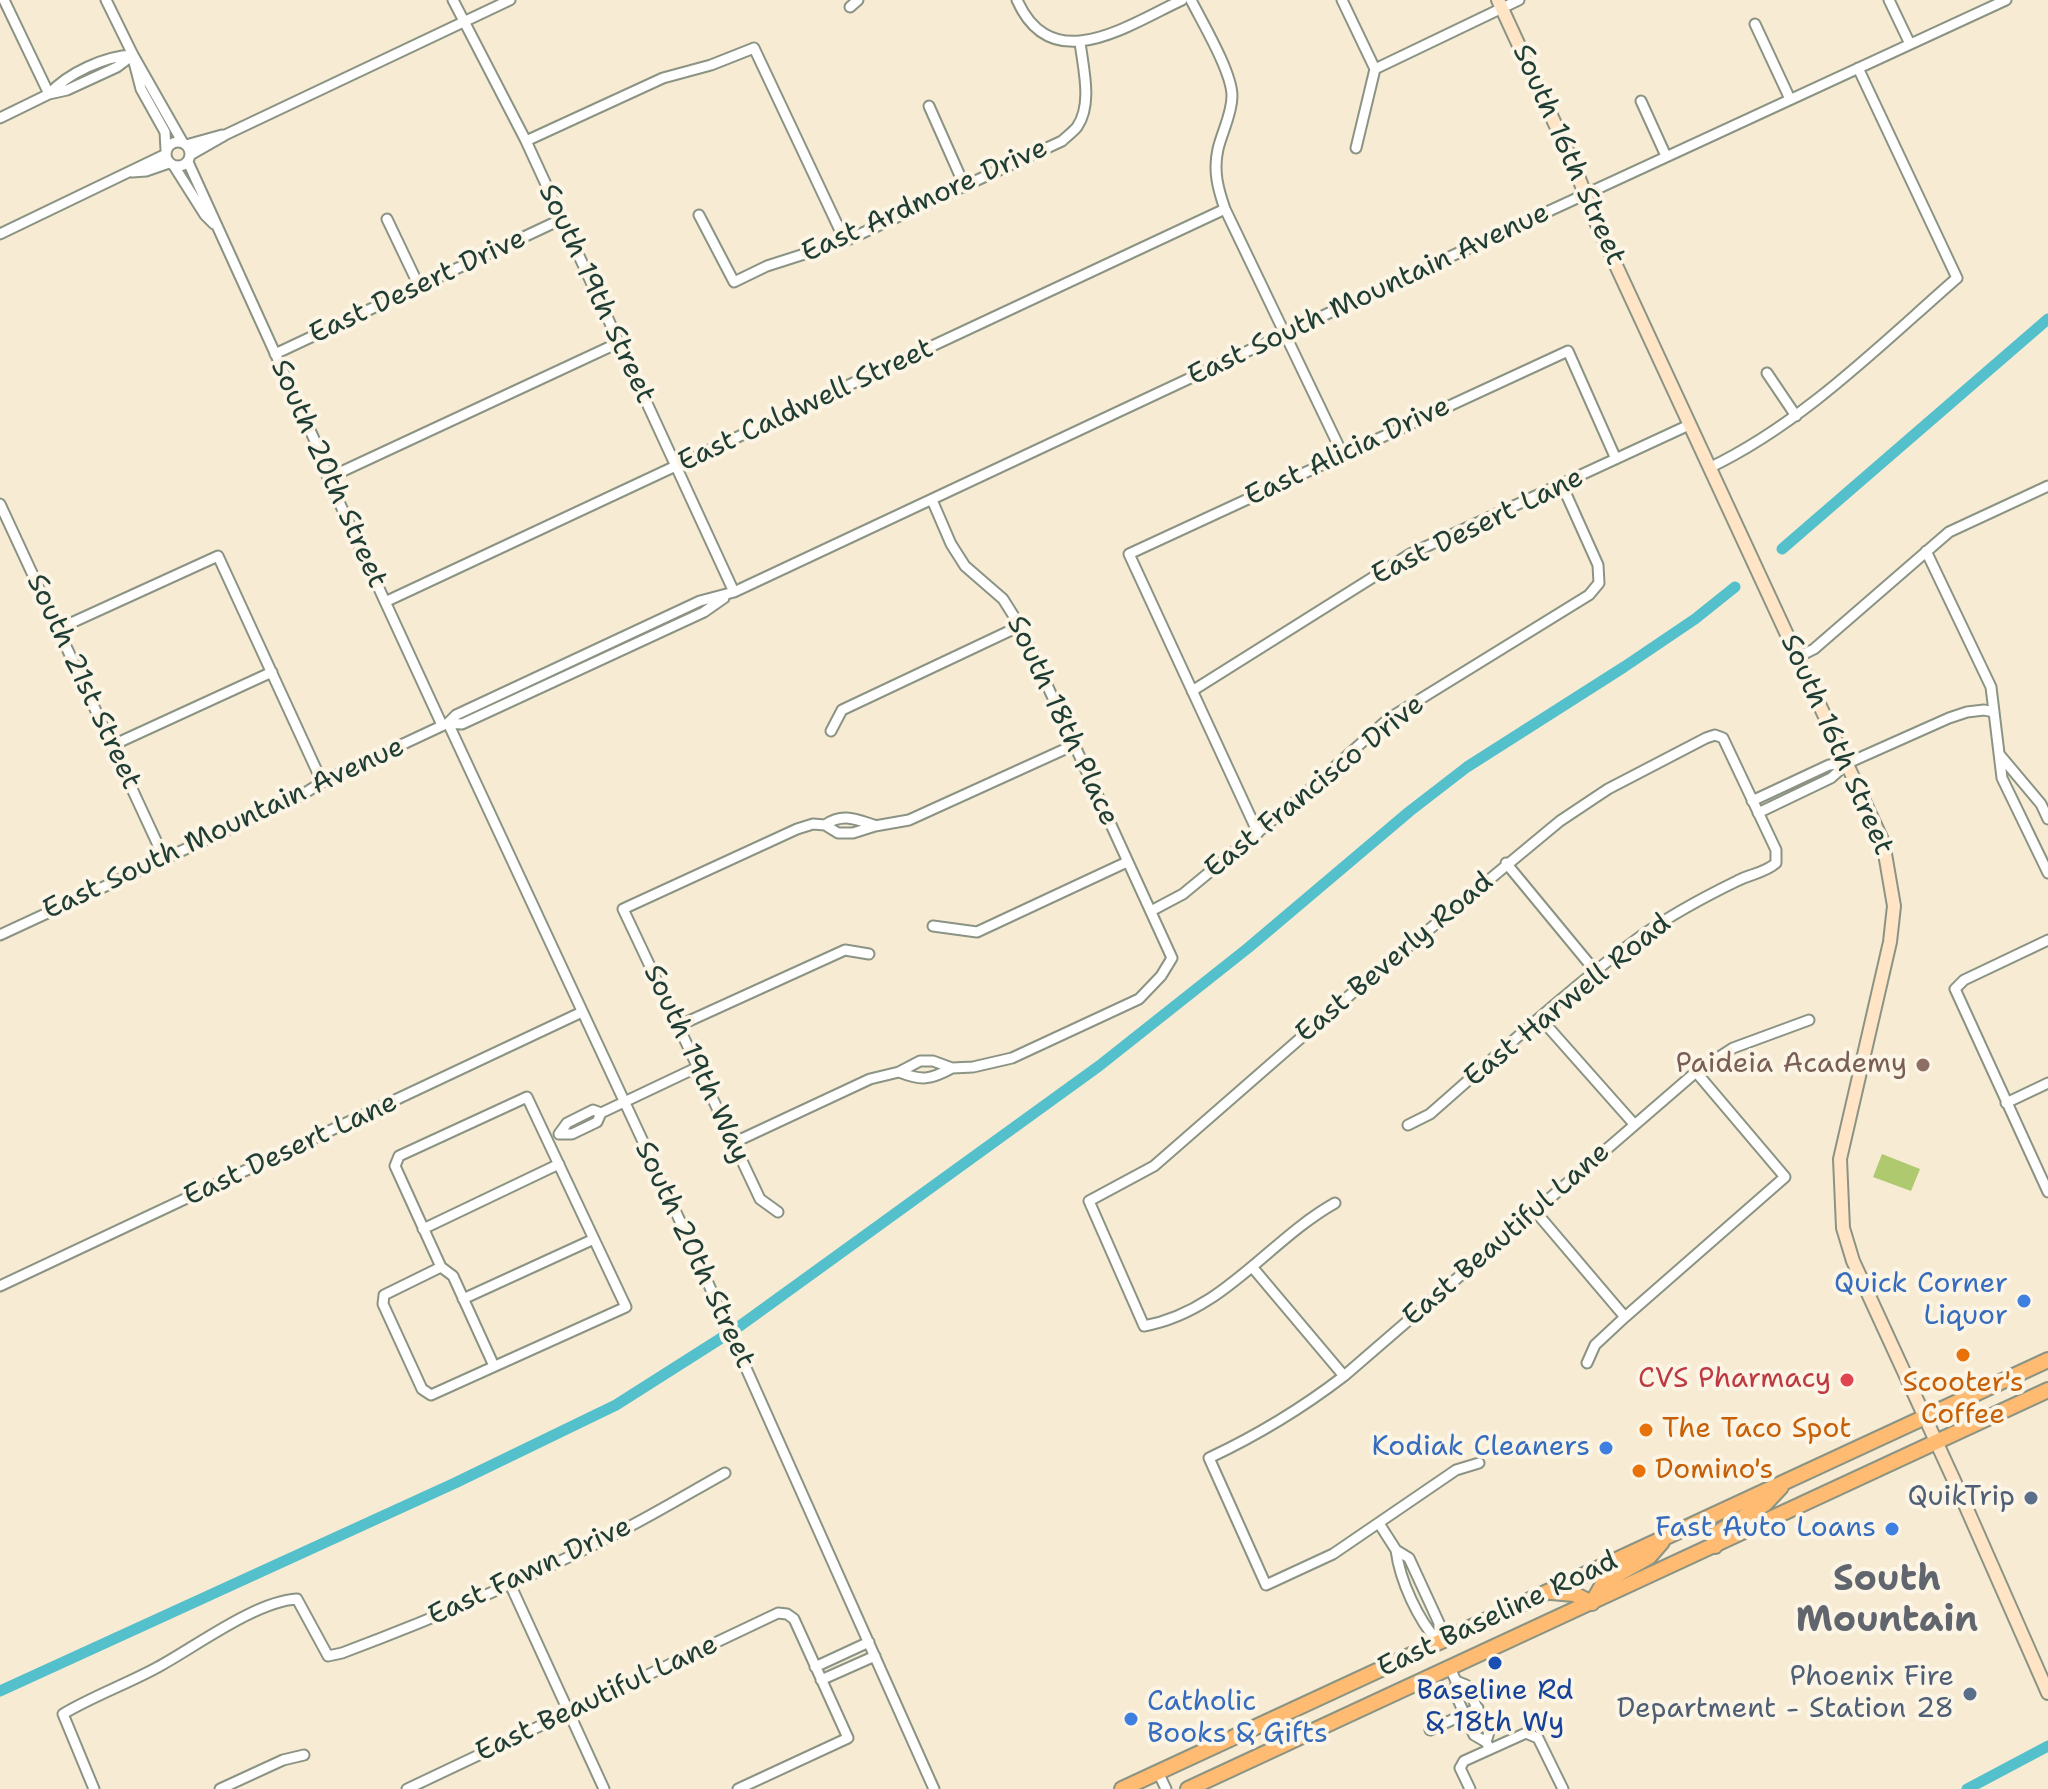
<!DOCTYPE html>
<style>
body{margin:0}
canvas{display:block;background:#f7ebd3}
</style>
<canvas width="2048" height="1789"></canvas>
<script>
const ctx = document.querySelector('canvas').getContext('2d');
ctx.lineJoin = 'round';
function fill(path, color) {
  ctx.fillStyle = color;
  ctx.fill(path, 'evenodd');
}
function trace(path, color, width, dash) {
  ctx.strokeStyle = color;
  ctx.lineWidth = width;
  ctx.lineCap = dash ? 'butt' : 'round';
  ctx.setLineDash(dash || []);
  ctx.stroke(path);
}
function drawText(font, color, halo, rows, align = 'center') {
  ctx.font = font + ' "Shantell Sans",sans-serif';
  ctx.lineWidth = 8;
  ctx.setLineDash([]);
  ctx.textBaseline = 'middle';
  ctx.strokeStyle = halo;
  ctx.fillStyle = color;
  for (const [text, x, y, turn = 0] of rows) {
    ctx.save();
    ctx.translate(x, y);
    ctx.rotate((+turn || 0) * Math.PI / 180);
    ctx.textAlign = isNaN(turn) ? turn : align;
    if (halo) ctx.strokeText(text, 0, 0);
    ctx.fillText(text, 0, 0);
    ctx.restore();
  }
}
const green = new Path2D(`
 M1882,1154L1920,1169L1911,1191L1873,1177Z`);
const canal = new Path2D(`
 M1782,549L2048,319
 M737,1328L1099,1066L1248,948L1410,811L1467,767L1624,667L1695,619L1735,587
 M0,1691L455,1483L616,1405L723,1337
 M1967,1789L2048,1746`);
const minor = new Path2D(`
 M4,0L49,94
 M106,0L133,55L183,143
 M453,0L526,141L734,592
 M1017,0C1052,79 1128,25 1182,0
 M1191,0C1202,22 1232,72 1232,96C1232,114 1222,132 1218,149C1213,171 1218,189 1225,209L1343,455
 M1342,0L1375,69L1356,148
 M1889,0L1910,44
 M850,7L858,0
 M1755,24L1790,99
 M134,62L141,89L165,132L166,150
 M1375,69L1519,0
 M49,94C68,73 105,56 133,55
 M1641,101L1666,156
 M929,106L965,187
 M0,118L49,94L67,90L117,67L133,55
 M526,141L663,78L711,65L754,48L845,241
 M166 154a12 12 0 1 1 24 0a12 12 0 1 1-24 0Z
 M186,145L222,135
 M190,155L225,135L510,0
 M188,162L315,441L328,478L442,725
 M174,166L205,215L214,224
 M132,172L146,171L169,163
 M699,215L734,282L767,266L845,241L1062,141C1066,137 1073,132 1077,127C1093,104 1083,68 1080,42
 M387,219L419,286
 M0,234L166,154
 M275,354L562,219
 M1767,373L1796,416
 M1709,468C1803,423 1879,346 1957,278L1858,68
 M328,478L618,343
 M0,504L165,860
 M1926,551L1991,687L2002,778L2048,873
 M385,602L1225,209
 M58,629L218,556L322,782
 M1798,657L1814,649L1949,532L2048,486
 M1192,691L1410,554L1689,425
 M448,723L687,1236L934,1789
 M448,723L462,724L704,612L724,598
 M831,731L842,710L1020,626
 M113,745L272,672
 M1999,754L2041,804L2048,819
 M1752,801L1829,765L1848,763
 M1758,813L1831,778L1848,763L1949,718L1967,712L1984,710L1994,712
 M825,825C842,813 855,819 874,825
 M1258,833L1129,554L1568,351L1616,459
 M1506,863L1596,972
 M1151,911L1183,894L1309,790L1388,719L1589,595L1599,583L1598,565L1562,485
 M933,926L977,932L1127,862
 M0,935L302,795L322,782L448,723L456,715L700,601L734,592L1378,290L2006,0
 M2048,940L1964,980L1955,989L2048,1192
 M1541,1019L1634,1124
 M678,1026L845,950L869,954
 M899,1072C922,1081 930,1080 952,1068
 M2006,1103L2048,1083
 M601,1113L593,1110L567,1123L559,1134H572L597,1122L601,1113L698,1067
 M733,1143L870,1079L899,1072L920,1061H933L952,1068L973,1067L1012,1058L1139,999L1161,976L1172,958L1020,626L1003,599L965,566L951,544L932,500
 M1335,1203C1269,1240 1223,1312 1144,1326L1089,1201L1154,1166L1350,995L1560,821L1608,789L1706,738L1715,735L1723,738L1776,850V863C1765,873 1750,874 1737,881C1704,897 1671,915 1641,936C1567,990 1499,1054 1430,1114L1408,1125
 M1535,1211L1625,1317
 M778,1212L760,1199L623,909L797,829L813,824L825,825L838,833H853L875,826L909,820L1074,745
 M423,1229L559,1164
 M441,1267L384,1295L383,1304L422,1389L431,1395L626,1307L527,1097L399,1156L395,1166L441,1267L453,1276L494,1366
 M1253,1268L1344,1376
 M0,1286L582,1012
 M463,1299L594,1239
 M1587,1363L1595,1345L1625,1317L1785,1177L1696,1072
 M1479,1463L1456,1470L1333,1554L1266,1585L1209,1458C1258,1435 1301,1409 1344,1376L1696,1072L1733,1048L1809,1020
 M1380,1525L1396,1550L1409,1558L1439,1623V1643
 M1396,1550C1400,1581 1418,1620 1439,1643
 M510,1584L604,1789
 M815,1667L869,1642
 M1450,1668L1456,1681L1455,1693L1474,1735L1486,1742L1490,1749
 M821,1680L875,1656
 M1456,1681L1466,1685L1489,1732L1486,1742
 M1430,1730L1478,1708
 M1158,1772L1166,1789
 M94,1789L63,1714C93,1696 127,1684 158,1667C195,1647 256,1601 297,1599L328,1656L342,1653C438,1617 532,1577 623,1530C658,1512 691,1492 725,1473
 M220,1789L283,1760L304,1755
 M407,1789L778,1613L787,1614L794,1619L848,1738L738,1789
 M1470,1789L1460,1768L1464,1761L1526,1733L1538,1738L1563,1789`);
const secondary = new Path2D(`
 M1498,0L1573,163L1595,220L1883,842L1894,906L1890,942L1840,1159L1843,1228L1853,1261L1963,1500L2048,1693`);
const primary = new Path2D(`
 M1715,1546L1714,1541L1717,1533L1765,1504L1781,1487
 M1551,1592L1574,1594L1592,1603L1604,1582L1649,1557L1662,1542
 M1122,1789L2048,1360
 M1188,1789L2048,1390`);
const markers = [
 [1923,1065,8,"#8d6e63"],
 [2024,1301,8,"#3f7fe0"],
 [1963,1355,8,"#e8710a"],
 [1847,1380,8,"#e0444e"],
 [1646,1430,8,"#e8710a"],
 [1606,1448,8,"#3f7fe0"],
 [1639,1471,8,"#e8710a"],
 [2031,1498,8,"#5c6f8a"],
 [1892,1529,8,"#3f7fe0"],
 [1495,1663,8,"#1a4fb4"],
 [1970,1694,8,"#5c6f8a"],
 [1131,1719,8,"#3f7fe0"]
];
const streetNames = [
 ["South 16th Street",1568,155,66],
 ["East Ardmore Drive",925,201,-24],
 ["East Desert Drive",418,287,-25],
 ["South 19th Street",596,294,65],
 ["East South Mountain Avenue",1369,295,-25],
 ["East Caldwell Street",806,406,-25],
 ["East Alicia Drive",1348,452,-25],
 ["South 20th Street",328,474,66],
 ["East Desert Lane",1478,527,-26],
 ["South 21st Street",83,682,65],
 ["South 18th Place",1062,721,65],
 ["South 16th Street",1836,745,66],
 ["East Francisco Drive",1315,787,-39],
 ["East South Mountain Avenue",224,829,-25],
 ["East Beverly Road",1395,958,-40],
 ["East Harwell Road",1568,1001,-39],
 ["South 19th Way",696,1064,65],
 ["East Desert Lane",291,1150,-25],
 ["East Beautiful Lane",1507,1235,-41],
 ["South 20th Street",694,1255,65],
 ["East Fawn Drive",530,1572,-25],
 ["East Baseline Road",1498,1615,-25],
 ["East Beautiful Lane",597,1699,-25]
];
const educationNames = [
 ["Paideia Academy",1907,1065]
];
const shopNames = [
 ["Quick Corner",2008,1285],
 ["Liquor",2008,1317],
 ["Kodiak Cleaners",1590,1448],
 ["Fast Auto Loans",1876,1529],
 ["Catholic",1147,1703,"left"],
 ["Books & Gifts",1147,1735,"left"]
];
const healthNames = [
 ["CVS Pharmacy",1831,1380]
];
const foodNames = [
 ["Scooter's",1963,1384,"center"],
 ["Coffee",1963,1416,"center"],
 ["The Taco Spot",1662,1430],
 ["Domino's",1655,1471]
];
const serviceNames = [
 ["QuikTrip",2015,1498],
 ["Phoenix Fire",1954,1678],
 ["Department - Station 28",1954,1710]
];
const transitNames = [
 ["Baseline Rd",1495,1692],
 ["& 18th Wy",1495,1724]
];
const districtNames = [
 ["South",1887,1581],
 ["Mountain",1887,1622]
];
fill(green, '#afc96e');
trace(canal, '#53c0cb', 11);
trace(minor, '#8b9484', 13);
trace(secondary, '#8b9484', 16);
trace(primary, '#8b9484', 18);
trace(minor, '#fff', 9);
trace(secondary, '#ffe4c6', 12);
trace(primary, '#febb71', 14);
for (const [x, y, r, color] of markers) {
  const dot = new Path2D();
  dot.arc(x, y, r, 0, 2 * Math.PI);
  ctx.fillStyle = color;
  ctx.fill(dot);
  trace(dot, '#fcf5e5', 3);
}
drawText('28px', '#1f3d34', '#fcf5e5', streetNames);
drawText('28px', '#785e54', '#fcf5e5', educationNames, 'right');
drawText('28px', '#366cbe', '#fcf5e5', shopNames, 'right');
drawText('28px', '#be3a42', '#fcf5e5', healthNames, 'right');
drawText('28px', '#c56008', '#fcf5e5', foodNames, 'left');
drawText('28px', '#4e5e75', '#fcf5e5', serviceNames, 'right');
drawText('28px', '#164399', '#fcf5e5', transitNames);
drawText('bold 36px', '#61656d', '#fcf5e5', districtNames);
</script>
